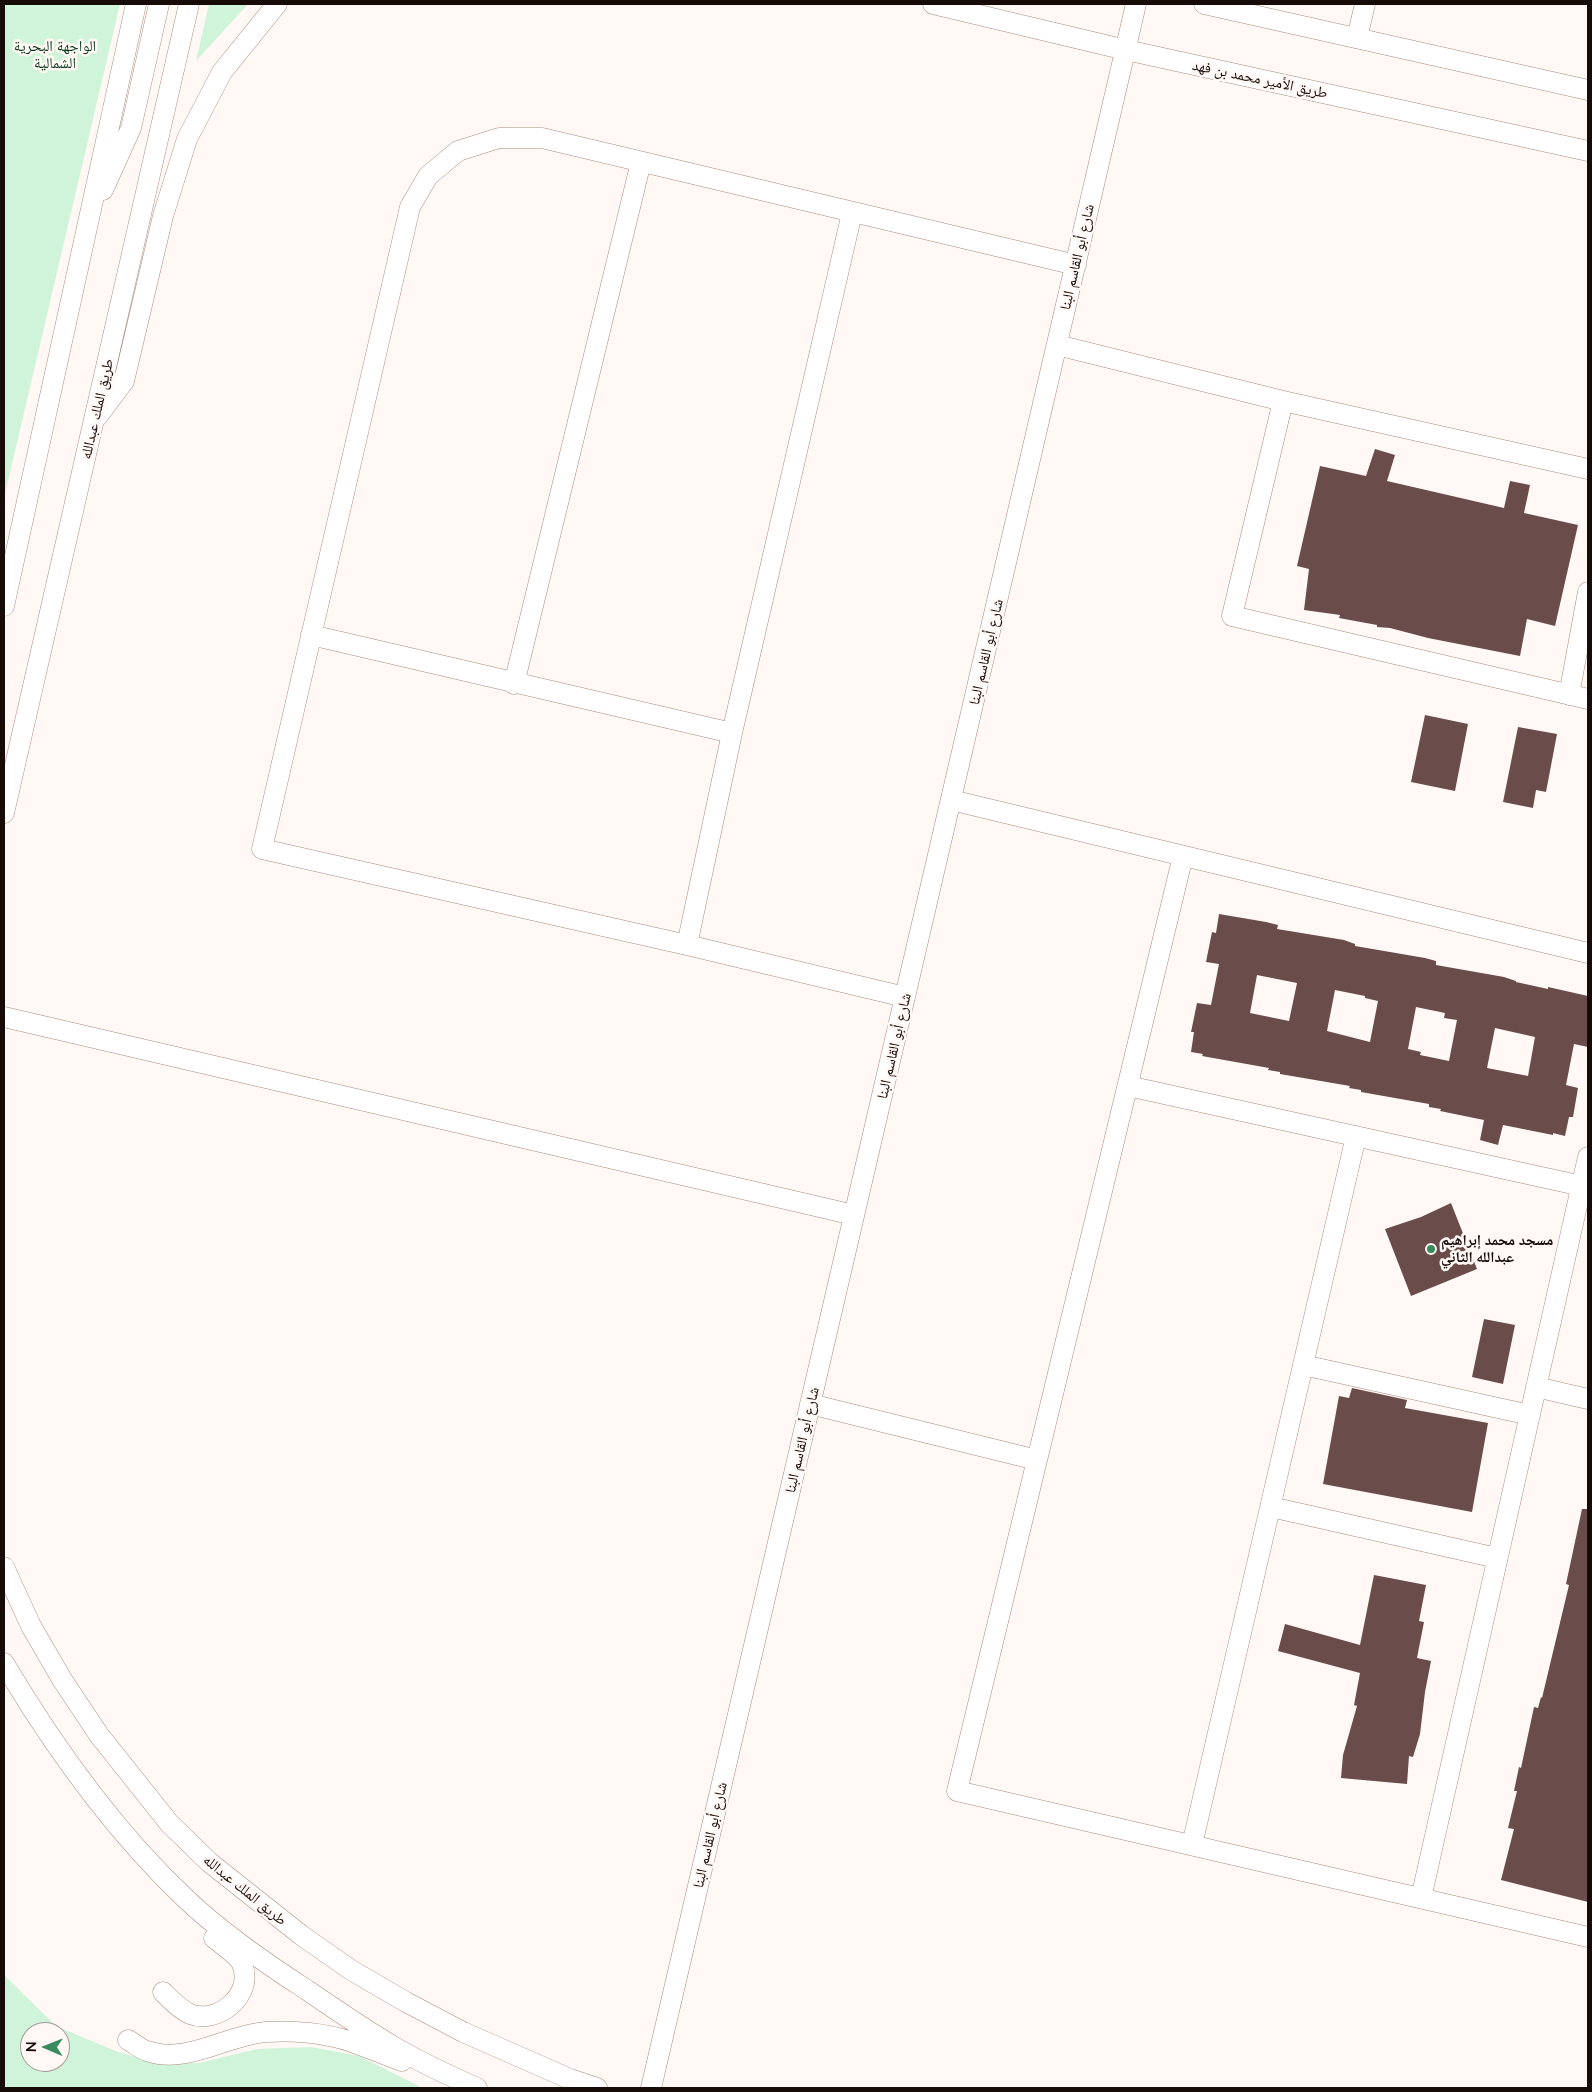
<!DOCTYPE html>
<meta charset="utf-8">
<style>
body{margin:0}
#map{position:relative;width:1592px;height:2092px;overflow:hidden;background:#fff8f5;font-family:Lato,sans-serif}
canvas{display:block}
.frame{position:absolute;inset:0;border:5px solid #160b07;pointer-events:none}
.north{position:absolute;left:20px;top:2022px;width:50px;height:50px;box-sizing:border-box;background:#fff8f5;border:1px solid #a29996;border-radius:50%;rotate:271deg;font-size:14px;font-weight:700;line-height:20px;text-align:center;color:#160b07}
.north::after{content:'';display:block;margin:auto;width:18px;height:22px;background:#388b5d;clip-path:polygon(50% 0,100% 100%,50% 72%,0 100%)}
</style>
<div id="map">
<canvas width="1592" height="2092"></canvas>
<div class="frame"></div>
<div class="north">N</div>
</div>
<script>
const ctx = document.querySelector('canvas').getContext('2d');
ctx.lineJoin = 'round';
function fill(path, color) {
  ctx.fillStyle = color;
  ctx.fill(path, 'evenodd');
}
function trace(path, color, width, dash) {
  ctx.strokeStyle = color;
  ctx.lineWidth = width;
  ctx.lineCap = dash ? 'butt' : 'round';
  ctx.setLineDash(dash || []);
  ctx.stroke(path);
}
function drawText(font, color, halo, rows, align = 'center') {
  ctx.font = font + ' Lato,"Noto Naskh Arabic",sans-serif';
  ctx.lineWidth = 5;
  ctx.setLineDash([]);
  ctx.textBaseline = 'middle';
  ctx.strokeStyle = halo;
  ctx.fillStyle = color;
  for (const [text, x, y, turn = 0] of rows) {
    ctx.save();
    ctx.translate(x, y);
    ctx.rotate((+turn || 0) * Math.PI / 180);
    ctx.textAlign = isNaN(turn) ? turn : align;
    if (halo) ctx.strokeText(text, 0, 0);
    ctx.fillText(text, 0, 0);
    ctx.restore();
  }
}
const green = new Path2D(`
 M4,4H120L4,498Z
 M209,4H248L196,61Z
 M4,1975L56,2026L118,2052L158,2063H199L257,2049L311,2047L359,2056L423,2088H4ZM30,2032H60V2062H30Z`);
const building = new Path2D(`
 M1375,449L1395,455L1387,481L1504,508L1510,481L1530,485L1524,513L1578,525L1555,626L1527,619L1520,656L1428,638L1390,628L1377,627V625L1339,618L1340,615L1304,610L1309,569L1297,566L1320,466L1366,476Z
 M1425,715L1468,724L1455,791L1411,782Z
 M1518,727L1557,734L1546,792L1536,790L1533,808L1503,802Z
 M1219,914L1266,922L1278,925L1277,929L1344,940L1355,944V946L1425,958L1436,961V965L1504,977L1516,981V982L1548,989V987L1588,996V1047L1574,1044L1566,1085L1578,1088L1573,1117H1569L1565,1136L1553,1133V1135L1503,1125L1498,1145L1480,1140L1484,1120L1440,1111L1441,1109L1429,1107V1104L1361,1092V1090L1349,1088L1350,1086L1280,1074V1072L1268,1070L1269,1068L1202,1056L1203,1054L1191,1052L1194,1032H1191L1197,1003L1211,1005L1219,964L1206,962L1212,932L1216,933ZM1257,975L1297,983L1289,1021L1250,1013ZM1335,990L1365,996V998L1378,1001L1370,1042L1327,1031ZM1416,1007L1445,1013L1444,1018L1457,1020L1449,1061L1420,1055L1421,1052L1408,1049ZM1495,1028L1535,1037L1528,1076L1487,1068Z
 M1451,1203L1477,1269L1411,1296L1385,1229L1421,1217Z
 M1484,1319L1515,1325L1503,1384L1472,1377Z
 M1352,1388L1407,1400L1405,1408L1488,1423L1472,1512L1323,1484L1339,1396L1349,1398Z
 M1582,1509H1588V1902L1501,1880L1514,1829L1508,1828L1517,1791H1514L1519,1767L1521,1768L1534,1707L1538,1708L1541,1697L1542,1698L1569,1585L1566,1584Z
 M1374,1575L1426,1585L1419,1621L1424,1622L1417,1658L1431,1661L1425,1692L1420,1734L1413,1757L1409,1756L1407,1784L1341,1778L1343,1755L1357,1706L1354,1705L1360,1673L1278,1651L1285,1624L1360,1645Z`);
const minor = new Path2D(`
 M933,4L1126,50L1588,151
 M1204,4L1588,90
 M1357,38L1365,4
 M103,190L131,128L159,4
 M1057,345L1283,401L1588,469
 M1283,401L1232,616L1588,699
 M97,417L124,381L163,216L187,139L222,72L277,4
 M4,606L136,4
 M311,635L732,733
 M514,684L641,162
 M1569,695L1588,592
 M951,800L1588,953
 M4,813L189,4
 M1183,856L957,1791L1588,1937
 M687,945L732,733L852,213
 M905,997L687,945L262,849L410,207L428,176L458,151L499,138H542L1076,265
 M4,1017L854,1215
 M1128,1086L1582,1186
 M1303,1365L1530,1415
 M1536,1387L1588,1399
 M810,1404L1037,1460
 M1271,1507L1497,1558
 M4,1567L31,1626L63,1681L99,1735L169,1823L209,1862L301,1935L351,1970L406,2002L463,2032L570,2079L597,2088
 M4,1663C55,1749 113,1830 186,1899C222,1933 265,1963 307,1990C336,2010 365,2030 396,2048C422,2063 450,2076 477,2088
 M1192,1845L1356,1136
 M1421,1898L1588,1157
 M163,1992C171,2000 179,2009 190,2014C217,2025 255,1995 242,1964C239,1956 221,1944 214,1938
 M128,2040C134,2043 140,2049 147,2051C187,2065 226,2035 266,2032C293,2030 326,2033 352,2042C369,2048 385,2055 402,2061
 M651,2088L1136,4`);
const markers = [
 [1431,1249,5,"#388b5d"]
];
const parkNames = [
 ["الواجهة البحرية",55,46],
 ["الشمالية",55,63]
];
const streetNames = [
 ["طريق الأمير محمد بن فهد",1260,79,12],
 ["شارع أبو القاسم البنا",1077,257,-77],
 ["طريق الملك عبدالله",97,409,-77],
 ["شارع أبو القاسم البنا",986,652,-77],
 ["شارع أبو القاسم البنا",894,1046,-77],
 ["شارع أبو القاسم البنا",802,1440,-77],
 ["شارع أبو القاسم البنا",710,1835,-77],
 ["طريق الملك عبدالله",245,1890,39]
];
const poiNames = [
 ["مسجد محمد إبراهيم",1441,1240],
 ["عبدالله الثاني",1441,1257]
];
fill(green, '#cff4d9');
fill(building, '#6a4c4a');
trace(minor, '#aa8c7f', 21);
trace(minor, '#fff', 20);
for (const [x, y, r, color] of markers) {
  const dot = new Path2D();
  dot.arc(x, y, r, 0, 2 * Math.PI);
  ctx.fillStyle = color;
  ctx.fill(dot);
  trace(dot, '#fff8f5', 2);
}
drawText('15px', '#0b371d', '#fff8f5', parkNames);
drawText('15px', '#160b07', '#fff8f5', streetNames);
drawText('bold 15px', '#160b07', '#fff8f5', poiNames, 'left');
</script>
